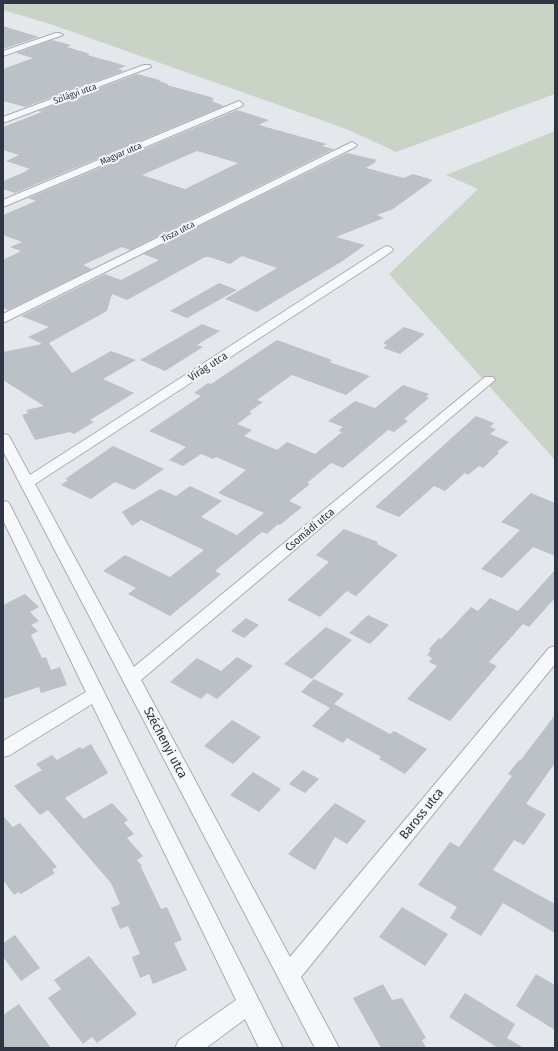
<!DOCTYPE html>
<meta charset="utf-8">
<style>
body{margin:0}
#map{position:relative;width:558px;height:1051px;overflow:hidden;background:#e4e7eb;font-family:"Fira Sans Condensed",sans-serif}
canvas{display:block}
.frame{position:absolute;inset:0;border:4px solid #2d3642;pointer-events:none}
</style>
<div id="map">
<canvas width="558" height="1051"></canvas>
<div class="frame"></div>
</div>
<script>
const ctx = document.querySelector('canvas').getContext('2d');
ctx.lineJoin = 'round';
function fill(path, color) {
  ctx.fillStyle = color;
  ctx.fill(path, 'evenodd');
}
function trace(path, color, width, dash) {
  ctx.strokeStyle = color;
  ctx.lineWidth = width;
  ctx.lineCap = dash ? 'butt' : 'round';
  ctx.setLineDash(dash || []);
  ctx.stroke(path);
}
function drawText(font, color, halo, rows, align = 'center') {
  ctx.font = font + ' "Fira Sans Condensed",sans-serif';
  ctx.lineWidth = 4;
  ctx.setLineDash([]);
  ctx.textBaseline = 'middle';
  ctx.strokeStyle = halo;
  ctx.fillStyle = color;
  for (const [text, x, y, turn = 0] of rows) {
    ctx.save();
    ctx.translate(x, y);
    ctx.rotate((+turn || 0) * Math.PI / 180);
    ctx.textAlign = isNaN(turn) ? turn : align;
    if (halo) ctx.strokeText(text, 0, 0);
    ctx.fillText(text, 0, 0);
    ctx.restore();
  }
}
const green = new Path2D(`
 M3,3H555V94L396,152L349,130L53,25L3,10Z
 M555,131V460L389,274L478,189L446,175Z`);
const building = new Path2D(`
 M3,26L29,34L39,37L3,49Z
 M52,40L71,45L67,47L90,54L87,55L120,64H119L126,66L118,69L124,71L25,107L3,101V69L33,58L16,53Z
 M137,74L160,80L159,81L168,84L167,85L214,98L212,99L214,100L212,101L224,106L15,193L3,189V181L27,171H25L30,169L6,161L19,155L3,150V127L42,112L38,111Z
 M237,110L269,120L259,125L327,144L322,146L334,149L130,250L122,247L83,265L92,269L8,310L3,308V260L21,251L10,247L22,242L3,235V215L36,201L28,198ZM197,151L238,163L185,189L142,175Z
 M347,153L377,160L374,162H376L366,168L404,178L413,174L433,180L393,209L377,215L384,218L336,237L365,245L341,262L257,312L225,299L277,268L242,256L230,264L209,257H205L127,300L112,294L107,311L49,343L72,373L111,351L136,360L103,379L134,393L90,420L94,422L74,434L70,432L35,440L22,415L28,413L26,410L44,406L3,380V352L42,344L28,337L49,327L21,316L105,274L121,280L159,260L143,254Z
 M219,283L237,290L187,318L170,311Z
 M202,324L220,331L197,345L203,347L165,371L140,360Z
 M404,327L425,334L400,354L383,348L387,345L383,343Z
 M277,340L332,360L329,362L370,376L346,395L292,375L257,400L263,402L249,412L252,413L237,424L252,430L244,436L277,450L287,442L315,454L342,432L338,431L343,427L328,421L355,401L375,408L403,385L429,394L426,397L429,398L404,419L408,421L394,432L388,430L343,468L331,463L307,483L310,484L289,501L302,507L280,525L278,524L267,534L262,532L215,571L221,574L170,616L128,594L136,588L103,571L125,555L170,577L204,550L141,520L132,526L122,512L160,489L176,496L190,486L222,501L201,517L237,535L264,513L218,493L246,470L216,457L213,459L201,454L183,466L169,460L186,447L149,431L201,396L194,393L208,383L211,384Z
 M476,416L494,423L490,427L496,429L490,434L509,442L497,452L499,453L483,468L479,466L468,475L465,473L445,491L434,486L399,517L375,507Z
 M113,446L164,469L134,490L115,482L91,499L61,485L68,480L65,479Z
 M531,493L555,503V556L533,547L502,578L481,569L520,530L501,522Z
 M344,529L378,542L377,544L398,555L356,596L347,591L320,617L287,600L329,562L316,555Z
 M555,570V598L529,627L523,624L489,662L497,666L450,721L407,699L437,666L429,662L432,658L427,655L431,650L429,649L439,638L441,639L471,607L478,611L490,598L518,611Z
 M25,594L39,607L30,612L39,621L31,625L38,631L31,635L42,658L46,657L51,670L60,667L67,685L41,693L39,687L3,699V605Z
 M368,615L389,625L370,644L349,633Z
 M246,618L259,625L244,638L231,631Z
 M326,627L352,640L312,679L284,664Z
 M237,657L253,666L217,699L207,693L201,699L170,682L197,658L221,671Z
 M314,679L344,694L334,704L390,734L394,731L427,749L405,774L379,759L381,757L347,738L343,743L312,726L330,708L301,692Z
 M555,715V763L526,804L546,814L524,845L514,840L493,870L555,904V933L503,903L481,936L450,918L457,907L418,885L450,842L459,847L512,776L508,774L519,760L520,761Z
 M232,720L261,737L233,764L204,746Z
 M91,744L108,773L65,798L84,819L112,803L128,820L124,823L134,834L127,838L143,856L137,860L142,866L141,867L161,909L167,907L182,940L174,943L187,970L153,984L149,974L140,978L132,957L140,954L128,926L120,929L111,908L120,904L111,883L48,810L40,815L14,786L42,770L36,764L52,755L57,760L80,747L82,749Z
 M303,770L319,779L305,793L289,784Z
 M253,772L281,789L259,812L230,795Z
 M335,803L366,821L347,844L335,837L315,870L288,854Z
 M3,816L13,827L20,823L57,867L52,870L55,873L21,894L18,892L14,895L3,880Z
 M402,907L448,934L425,966L379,937Z
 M15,935L40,968L21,981L3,957V943Z
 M89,956L137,1014L97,1043L92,1037L83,1044L48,998L61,989L54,980Z
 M536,974L555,985V1030L516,1006Z
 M383,984L392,1000L402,998L426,1038L422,1040L426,1048H381L353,998Z
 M465,993L515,1024L507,1038L524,1048H498L449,1017Z
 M19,1004L51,1048H3V1015Z`);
const street = new Path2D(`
 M56,33H59L63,35L3,56V51Z
 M144,65H150L151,67L3,123V117Z
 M239,101L243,104L242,106L3,207V200Z
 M352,142L357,145L355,147L3,323V314Z
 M388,246L393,249L392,251L375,263L35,484L134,667L485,377H493L495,380L141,680L290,957L549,648L555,646V664L301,977L339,1048H315L3,451V434L8,435L10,438L30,475L384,247Z
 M3,501L8,502L10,505L283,1048H259L245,1019L206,1048H175L179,1040L236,1000L92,704L10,755L3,757V741L86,692L3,520Z`);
const farStreetnames = [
 ["Szilágyi utca",75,94,-20],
 ["Magyar utca",121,154,-23],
 ["Tisza utca",178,232,-27]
];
const streetNames = [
 ["Virág utca",208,367,-33],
 ["Csomádi utca",310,530,-40]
];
const nearStreetnames = [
 ["Széchenyi utca",165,743,62],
 ["Baross utca",422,814,-51]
];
fill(green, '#cad4c6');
fill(building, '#bcc1c8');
trace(street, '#a9aeb5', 2);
fill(street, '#f7f8f9');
drawText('9px', '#2d3642', '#f4f6f8', farStreetnames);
drawText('11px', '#2d3642', '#f4f6f8', streetNames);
drawText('13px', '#2d3642', '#f4f6f8', nearStreetnames);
</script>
